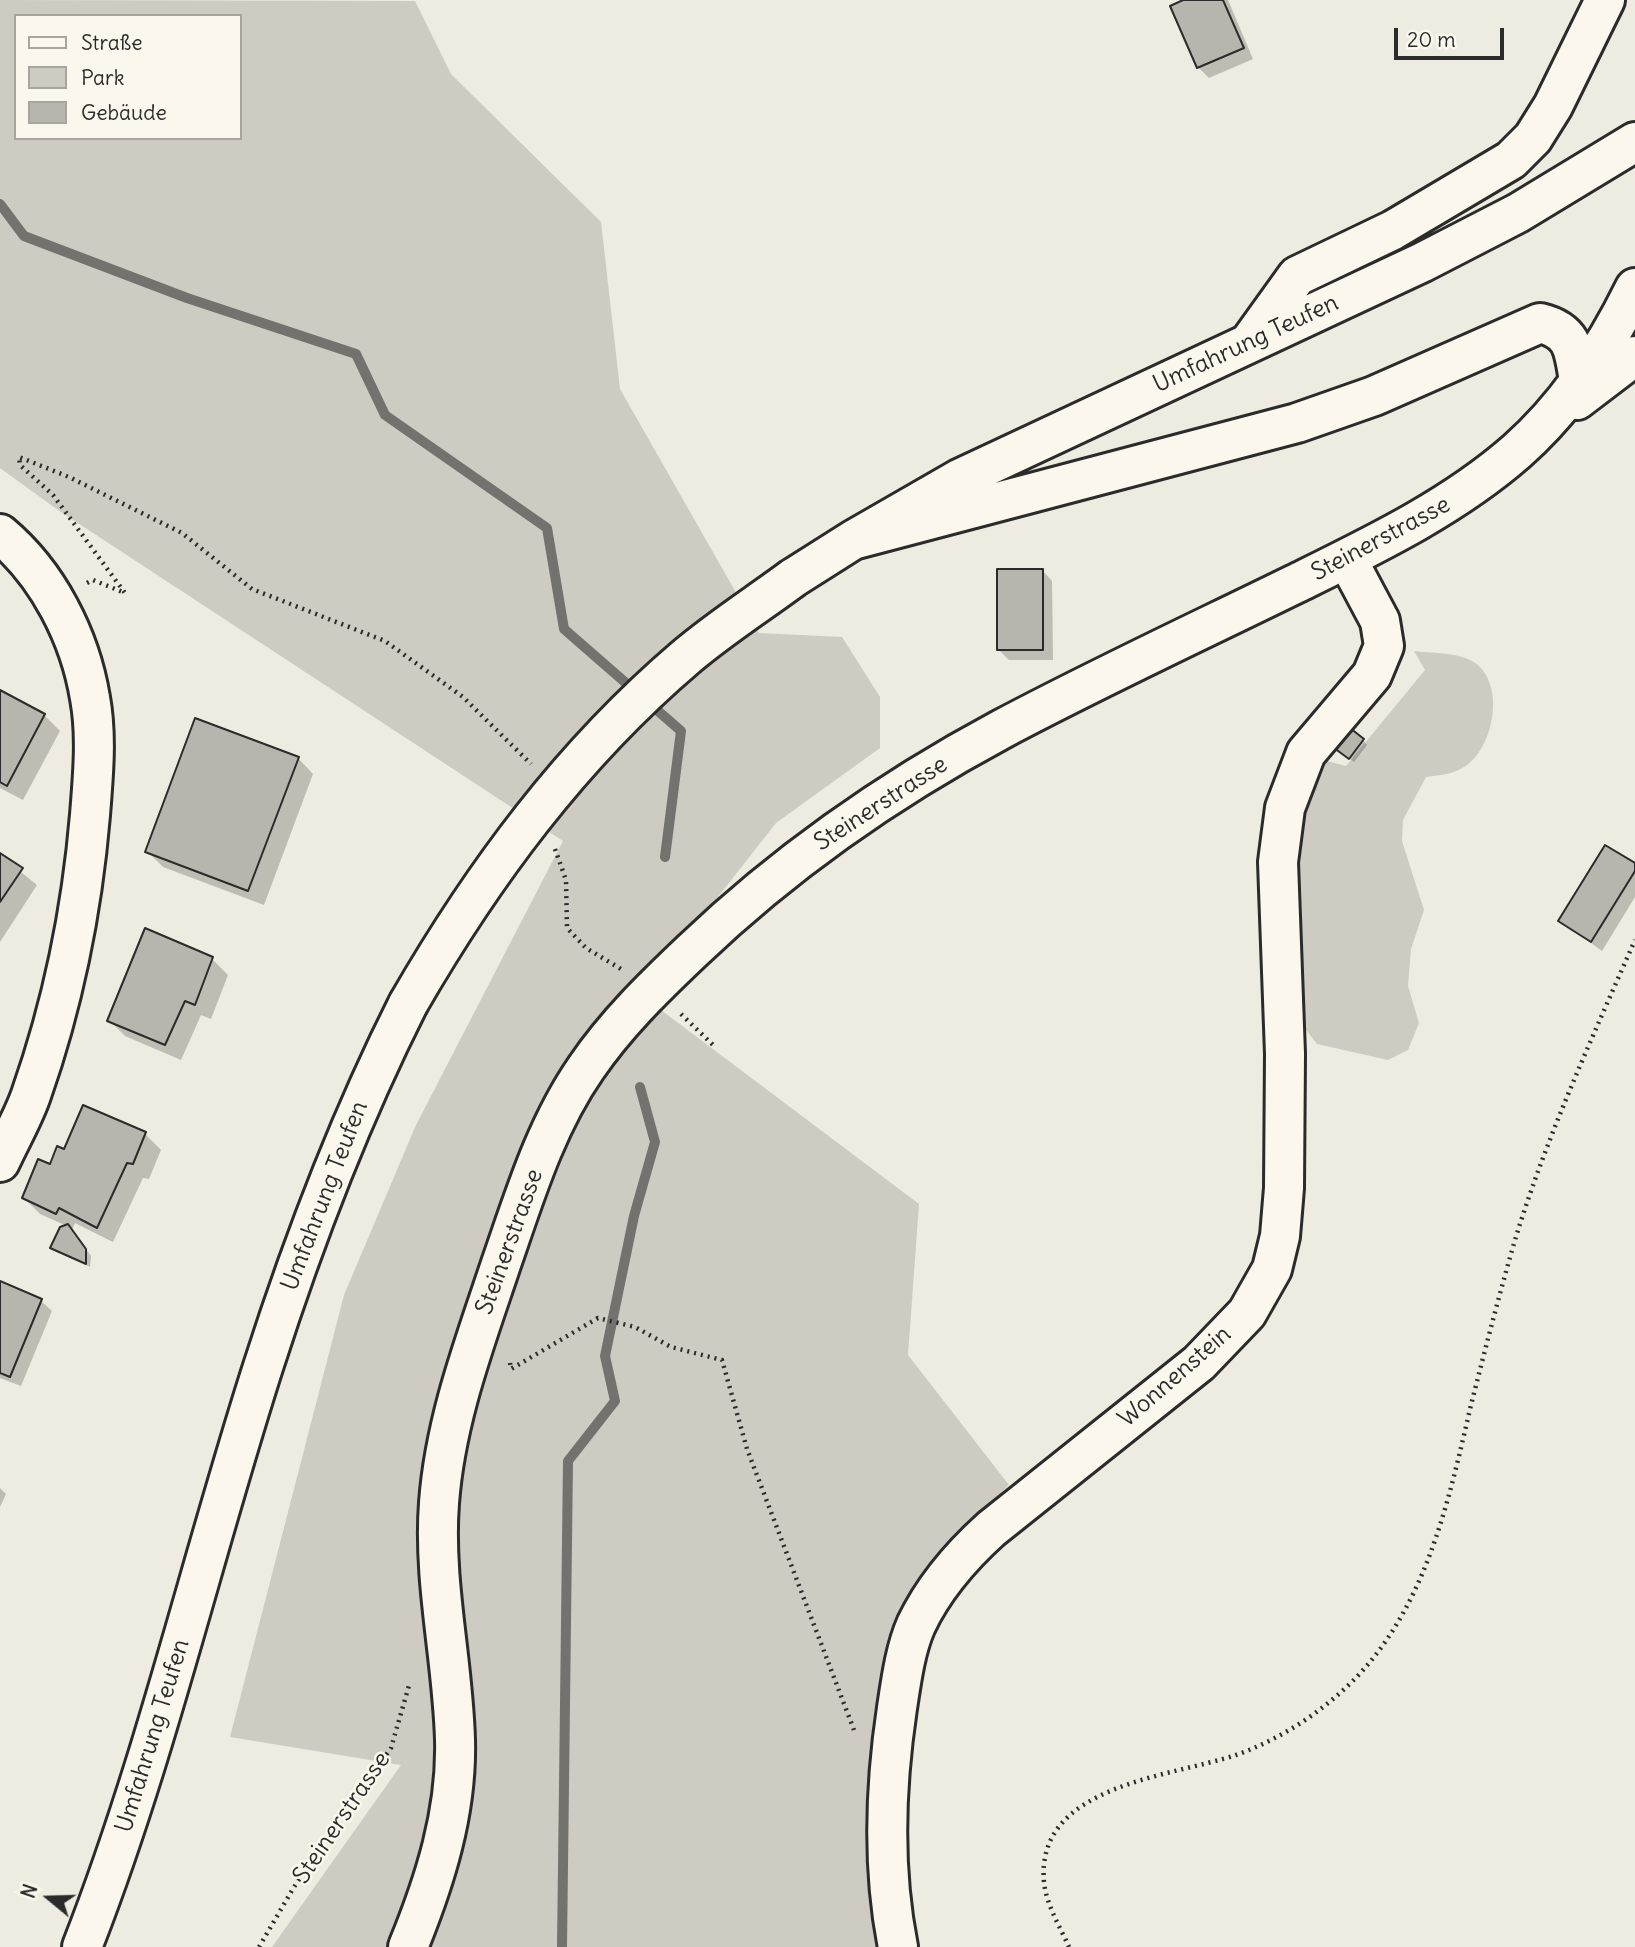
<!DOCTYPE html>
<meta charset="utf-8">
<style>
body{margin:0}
#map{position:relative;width:1635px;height:1947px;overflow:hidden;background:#eeebe0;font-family:Delius,sans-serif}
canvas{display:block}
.legend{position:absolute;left:14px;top:14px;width:228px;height:126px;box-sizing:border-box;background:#fbf7ec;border:2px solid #a8a59f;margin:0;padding:9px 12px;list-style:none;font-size:21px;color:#2b2b2b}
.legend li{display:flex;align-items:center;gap:14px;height:35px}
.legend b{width:35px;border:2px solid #a8a59f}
.north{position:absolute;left:14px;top:1863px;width:70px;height:70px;-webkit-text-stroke:5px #fbf7ec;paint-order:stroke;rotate:289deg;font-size:19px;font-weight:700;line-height:28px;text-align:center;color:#2b2b2b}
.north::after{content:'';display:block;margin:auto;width:24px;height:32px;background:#2b2b2b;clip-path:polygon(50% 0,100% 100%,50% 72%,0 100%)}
.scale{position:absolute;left:1394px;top:28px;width:110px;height:32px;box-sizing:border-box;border:4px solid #2b2b2b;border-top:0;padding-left:9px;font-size:21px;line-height:24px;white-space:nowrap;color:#2b2b2b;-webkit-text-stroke:5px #fbf7ec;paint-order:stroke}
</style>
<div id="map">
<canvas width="1635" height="1947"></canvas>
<ul class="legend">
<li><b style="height:9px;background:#fbf7ec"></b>Straße</li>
<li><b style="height:19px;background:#cecbc2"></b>Park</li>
<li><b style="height:19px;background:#b8b5ae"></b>Gebäude</li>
</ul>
<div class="north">N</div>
<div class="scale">20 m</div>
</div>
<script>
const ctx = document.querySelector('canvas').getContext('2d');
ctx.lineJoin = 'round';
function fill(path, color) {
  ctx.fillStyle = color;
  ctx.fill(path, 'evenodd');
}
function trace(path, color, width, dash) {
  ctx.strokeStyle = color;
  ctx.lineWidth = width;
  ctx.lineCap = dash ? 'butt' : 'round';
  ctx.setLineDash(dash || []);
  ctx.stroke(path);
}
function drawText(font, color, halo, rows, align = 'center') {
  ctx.font = font + ' Delius,sans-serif';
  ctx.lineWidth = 5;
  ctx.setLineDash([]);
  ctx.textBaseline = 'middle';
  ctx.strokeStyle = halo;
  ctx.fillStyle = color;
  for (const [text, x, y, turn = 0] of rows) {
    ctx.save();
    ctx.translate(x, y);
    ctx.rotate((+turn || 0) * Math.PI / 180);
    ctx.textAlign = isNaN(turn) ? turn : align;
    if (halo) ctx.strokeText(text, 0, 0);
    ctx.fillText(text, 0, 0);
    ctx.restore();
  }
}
const green = new Path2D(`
 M0,0L415,1L451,74L601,222L620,389L759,633L842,637L880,697V748L776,823L641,995L919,1204L908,1355L1009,1485L943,1548L903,1615L884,1947H272L401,1765L230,1737L344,1295L416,1125L563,841L58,510L0,468ZM16,16H240V138H16Z
 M1414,651C1432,653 1455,652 1472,661C1506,680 1495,745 1467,765C1455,774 1441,775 1426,777L1403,820L1402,841L1424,910L1411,949L1408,986L1419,1023L1408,1050L1388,1060L1317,1044L1303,1026L1295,828L1320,759L1346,766L1425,670Z`);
const shadow = new Path2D(`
 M1188,0H1228L1253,59L1209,78L1198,67Z
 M1042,570L1052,581L1053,660H1009L999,650Z
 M0,692L44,715L60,731L23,800L0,788Z
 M1363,740L1367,745L1354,762L1341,752Z
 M298,758L313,774L264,905L163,867L147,851Z
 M0,855L37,885L0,942Z
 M1635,865V897L1602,951L1561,921Z
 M212,959L228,975L211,1019L201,1015L181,1060L125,1036L109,1020Z
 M83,1107L145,1134L161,1150L149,1179L143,1178L113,1242L75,1223L72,1230L91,1256L90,1267L52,1248L67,1226L40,1214L24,1198L65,1151Z
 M0,1283L41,1301L52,1311L21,1386L0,1378Z
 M0,1488L6,1494L0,1507Z`);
const stream = new Path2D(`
 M0,204L24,236L187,298L356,354L385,415L547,528L564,629L681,731L665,857
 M562,1947L568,1461L615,1401L605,1356L634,1216L655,1142L640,1087`);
const building = new Path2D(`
 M1183,0H1223L1244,48L1197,68L1170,6Z
 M997,569H1043V650H997Z
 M0,690L45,714L7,786L0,782Z
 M195,718L299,757L248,891L145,852Z
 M1350,728L1364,739L1349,759L1334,748Z
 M1605,845L1635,863V871L1591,942L1558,921Z
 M0,853L23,868L0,902Z
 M145,928L213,957L195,1005L185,1001L165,1045L107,1021Z
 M83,1105L146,1132L133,1164L127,1163L97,1228L59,1208L56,1214L22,1198L38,1159L50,1164L57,1146L64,1149Z
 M68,1224L86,1249V1264L50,1248L60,1227Z
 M0,1281L42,1299L10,1377L0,1373Z`);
const path = new Path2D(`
 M87,583L93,580L125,593L53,495L20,465L19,457L69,477L182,533L252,589L385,641L463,697L531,764
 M555,849L566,880L567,928L586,948L621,969
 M681,1014L713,1045
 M510,1363L511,1369L598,1318L635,1327L671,1347L722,1360L747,1449L854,1730
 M259,1947L294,1887L391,1748L410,1682
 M1069,1947C1060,1927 1046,1904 1044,1882C1035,1785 1170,1777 1236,1755C1287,1737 1336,1703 1370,1662C1430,1589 1450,1495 1471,1405C1485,1350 1499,1295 1515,1240C1546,1138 1592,1038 1635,940`);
const minor = new Path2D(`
 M0,534C48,574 80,637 90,698C97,735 93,777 90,815C82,910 63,1004 31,1095C23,1118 10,1140 0,1162
 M898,1947C882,1867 885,1788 897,1708C901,1682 905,1650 916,1625C934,1587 960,1557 991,1529L1199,1363L1247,1313L1272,1269L1280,1236L1284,1188L1285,1054L1278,862L1285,808L1306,753L1372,675L1384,646L1380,621L1347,559`);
const major = new Path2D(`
 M1251,340L1297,276L1393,230L1511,160L1533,138L1553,106L1605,0
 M1577,400L1635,356
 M853,540L959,479L1423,262L1518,213L1635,142
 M793,578L853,540L1297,423L1374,396L1540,323C1574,331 1574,351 1579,381
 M82,1947C156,1758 201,1560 263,1367C303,1242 349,1121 408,1004
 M408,1947C435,1881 457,1812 455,1740C453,1661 433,1582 439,1503C445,1420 475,1342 501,1264C524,1198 545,1127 586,1068C616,1024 653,988 692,951C785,862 888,790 1002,729C1098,678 1197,632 1295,584C1372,546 1452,508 1517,451C1567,407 1606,347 1635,288`);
const majorBridge = new Path2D(`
 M408,1004C483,874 571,755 686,657C720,628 758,604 793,578`);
const streetNames = [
 ["Umfahrung Teufen",1246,344,-25],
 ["Steinerstrasse",1381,539,-28],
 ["Steinerstrasse",881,804,-33],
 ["Umfahrung Teufen",325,1196,-69],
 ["Steinerstrasse",510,1242,-70],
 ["Wonnenstein",1175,1377,-41],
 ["Umfahrung Teufen",153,1736,-73],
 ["Steinerstrasse",342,1818,-56]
];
fill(green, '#cecbc2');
fill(shadow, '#0003');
trace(stream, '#74726e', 10);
fill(building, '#b8b5ae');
trace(building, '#2b2b2b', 2);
trace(minor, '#2b2b2b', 44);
trace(major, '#2b2b2b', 44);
trace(path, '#2b2b2b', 4.5, [2, 5]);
trace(minor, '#fbf7ec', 38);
trace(major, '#fbf7ec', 38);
trace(majorBridge, '#2b2b2b', 44, []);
trace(majorBridge, '#fbf7ec', 38);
drawText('24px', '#2b2b2b', '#fbf7ec', streetNames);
</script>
